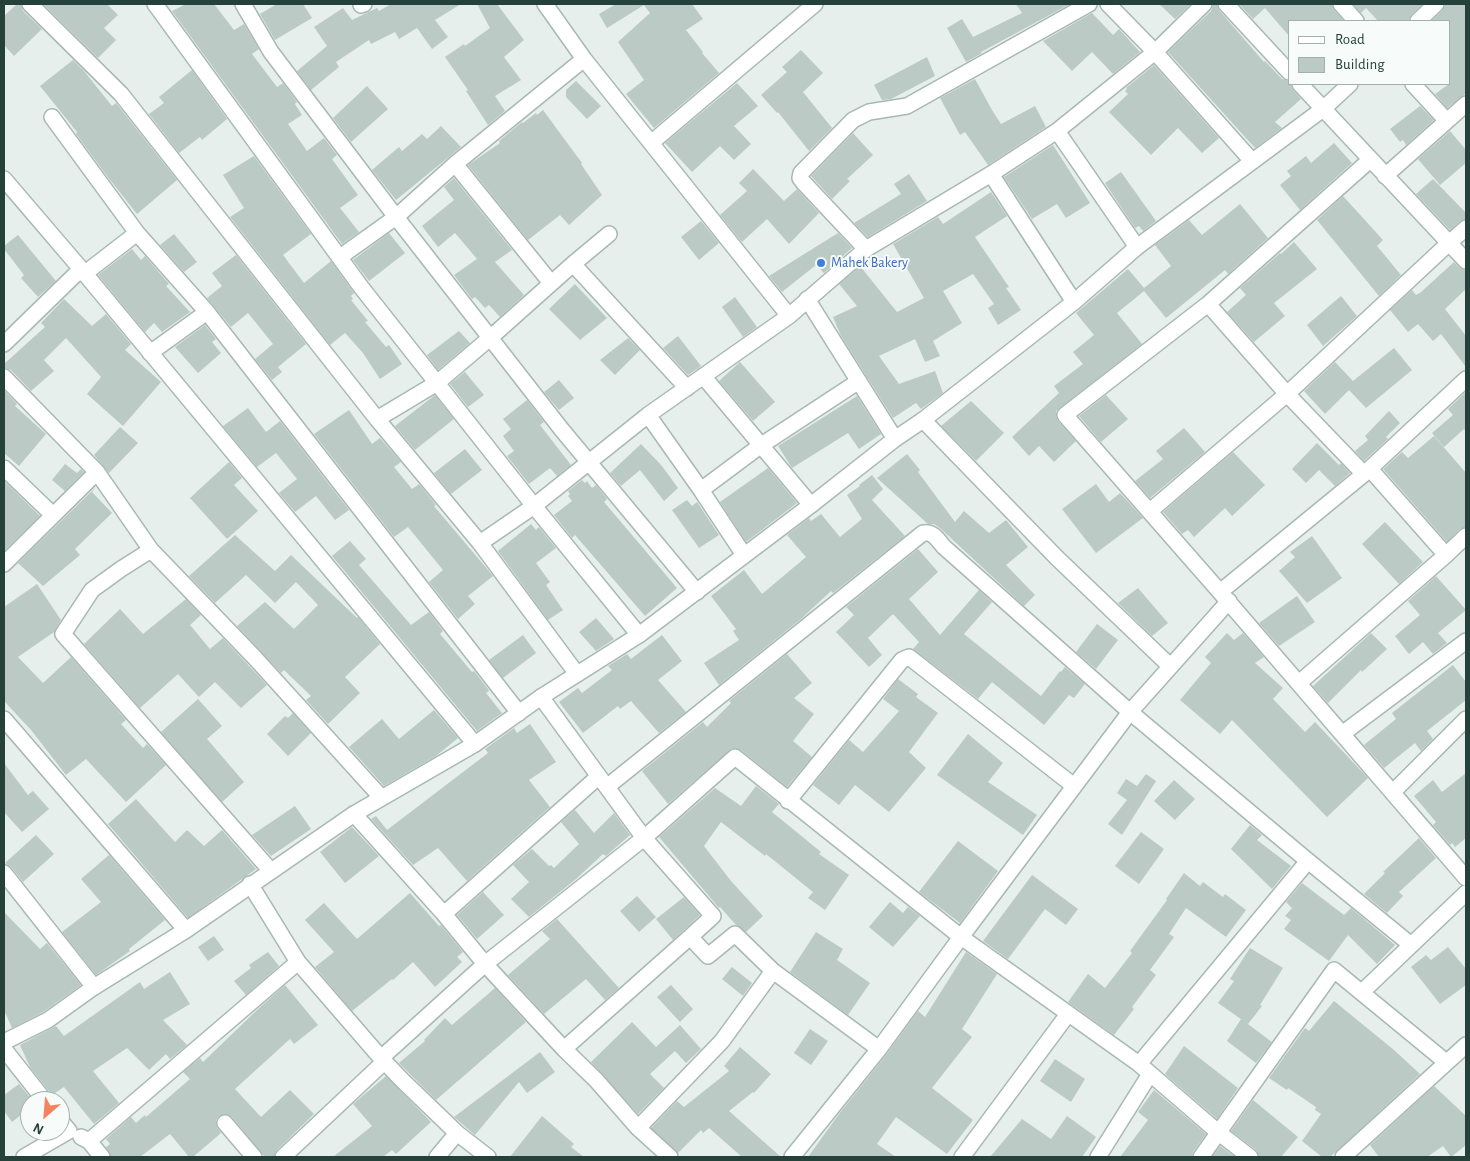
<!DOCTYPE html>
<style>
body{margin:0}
#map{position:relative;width:1470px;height:1161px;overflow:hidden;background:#e6efeb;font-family:"Alegreya Sans",sans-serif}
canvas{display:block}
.frame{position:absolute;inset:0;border:5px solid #24423a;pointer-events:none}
.legend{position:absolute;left:1288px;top:20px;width:162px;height:65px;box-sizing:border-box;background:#f7fbf9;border:1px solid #a3b1ad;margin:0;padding:6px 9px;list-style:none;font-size:15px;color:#24423a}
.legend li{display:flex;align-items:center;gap:10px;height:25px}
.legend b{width:25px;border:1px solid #a3b1ad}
.north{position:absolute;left:20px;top:1091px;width:50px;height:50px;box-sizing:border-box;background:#f7fbf9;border:1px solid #a3b1ad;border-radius:50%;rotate:207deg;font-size:14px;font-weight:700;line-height:20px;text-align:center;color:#24423a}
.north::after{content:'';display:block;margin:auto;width:18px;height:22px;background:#f4845f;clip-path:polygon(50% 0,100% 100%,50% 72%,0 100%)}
</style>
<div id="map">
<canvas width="1470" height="1161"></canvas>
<div class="frame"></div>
<ul class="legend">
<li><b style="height:6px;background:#fff"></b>Road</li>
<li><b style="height:14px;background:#bbcac4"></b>Building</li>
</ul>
<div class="north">N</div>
</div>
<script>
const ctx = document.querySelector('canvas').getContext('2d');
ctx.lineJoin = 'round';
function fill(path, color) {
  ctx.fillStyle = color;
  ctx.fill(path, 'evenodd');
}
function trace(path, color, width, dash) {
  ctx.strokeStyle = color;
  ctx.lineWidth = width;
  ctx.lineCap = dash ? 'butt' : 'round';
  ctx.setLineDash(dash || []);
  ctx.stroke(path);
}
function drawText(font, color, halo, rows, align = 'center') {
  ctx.font = font + ' "Alegreya Sans",sans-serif';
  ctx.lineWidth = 4;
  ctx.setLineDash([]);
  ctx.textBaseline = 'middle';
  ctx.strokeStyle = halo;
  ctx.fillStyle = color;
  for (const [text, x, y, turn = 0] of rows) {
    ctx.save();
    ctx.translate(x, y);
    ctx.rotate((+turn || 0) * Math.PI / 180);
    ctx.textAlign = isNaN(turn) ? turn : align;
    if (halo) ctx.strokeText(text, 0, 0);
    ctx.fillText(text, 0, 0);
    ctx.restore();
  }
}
const building = new Path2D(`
 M17,4H21L23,11L42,29L14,56L4,45V16Z
 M43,4H107L118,15L104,28L116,40L98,58Z
 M186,4H214L234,30L244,24L259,49L252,54L277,87L283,83L297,102L295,104L302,115L288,124L307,151L324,138L337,155L332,159L358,195L340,208L359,232L342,244L172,11Z
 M277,4H303L312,18L275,40L260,14Z
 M391,4H461L435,20L448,37L432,49L417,28L399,39L395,32L371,44L369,40L336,62L339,67L311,90L297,71L327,46L314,27L343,8L352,20L377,8L379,11Z
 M477,4H497L524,40L504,57L521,80L495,96L505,111L488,125L466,91L468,90L445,57L464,44L465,46L490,28Z
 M616,4H692L703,19L686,30L703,52L702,53L719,73L654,128L626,94L644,80L618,42L650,13L644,5L607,28L599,14Z
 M1016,4H1070L981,52L982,53L966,62L947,28L962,19L973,37L1022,13Z
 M1159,4H1191L1175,19Z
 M1213,4H1217L1219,10L1264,62L1265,61L1282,79L1289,81L1293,90L1301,99L1275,122L1282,128L1255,148L1168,52L1211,11Z
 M1239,4H1332L1334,10L1344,21H1289V36L1265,8L1253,19Z
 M1353,4H1423L1411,15L1409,21H1378L1366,8L1361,13Z
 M1445,4H1466V93L1447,108L1435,94L1449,84V21H1431L1443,10Z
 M1092,13L1113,35L1119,29L1140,52L1113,74L1092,52L1072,71L1043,41Z
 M801,50L823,73L803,92L832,128L809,151L778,112L777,113L761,95L787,72L782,67Z
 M927,57L935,76L891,99L882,100L874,85Z
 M73,60L84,71L112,106L116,103L177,180L137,214L107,176L76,134L77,132L40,86Z
 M1154,65L1219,138L1202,153L1178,128L1151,155L1109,112L1128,94L1125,91L1127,89L1126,88Z
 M192,70L227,119L202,140L200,137L179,153L149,114L164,103L159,97Z
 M975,79L992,110L1001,124L1035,106L1046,127L988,165L965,132L960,135L940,98Z
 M576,81L601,106L587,119L566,97V90Z
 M737,83L758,106L734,126L751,144L734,160L720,146L692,172L665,143Z
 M367,86L388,109L351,142L333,118Z
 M1420,106L1434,120L1406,145L1403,140L1400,142L1390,129Z
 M543,110L582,163L581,164L602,195L569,225L560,215L528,240L468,165L500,143L499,141L522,122L523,123L536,113L537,115Z
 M441,126L461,147L396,200L372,170L399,147L402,151L422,134L427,139Z
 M1450,131L1466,150V163L1440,185L1418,159Z
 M853,133L873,155L847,179L850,181L832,199L811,176Z
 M1334,143L1352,163L1300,210L1280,185L1291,176L1287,171L1306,156L1311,163Z
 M1053,145L1090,203L1066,218L1057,204L1032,219L1004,177Z
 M254,156L311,234L283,255L304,283L331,261L354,293L351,296L353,299L351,300L368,321L365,322L386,347L389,345L402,364L380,379L363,353L345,333L330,345L230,217L244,208L223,175Z
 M753,169L784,201L797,189L819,213L789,244L767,219L742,242L720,215L747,191L739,183Z
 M1121,172L1156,221L1143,231L1139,226L1135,228L1105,183Z
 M909,174L927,201L868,237L854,223L901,194L894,184Z
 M454,178L512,250L495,262L524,295L500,317L489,305L485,308L475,297L472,299L454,275L477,259L455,233L438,247L422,226L454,200L444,187Z
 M1433,179L1466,213V219L1460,221L1450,230L1416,194Z
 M991,192L1007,216L975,237L1009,287L1006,288L1021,310L998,325L988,308L994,304L973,274L943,291L962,323L933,341L940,356L925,362L915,339L879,356L899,384L935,371L943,393L921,409L916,403L893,418L841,336L833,317L857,306L839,284L860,266L897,312L924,298L893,244L938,217L943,224Z
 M1343,196L1383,240L1377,246L1401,275L1379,296L1317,220Z
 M1240,204L1268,238L1228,274L1225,270L1166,318L1144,291L1117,313L1142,344L1056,411V416L1058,421L1076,441L1054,462L1039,446L1029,456L1012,437L1059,393L1054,386L1083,364L1073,352L1094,335L1076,313L1128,269L1144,288L1171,266L1155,245L1189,220L1202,235Z
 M701,221L719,243L699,260L681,237Z
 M389,233L405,253L369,281L353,260Z
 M838,233L852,248L824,273L816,265L782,292L769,276Z
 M174,234L197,262L184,272L160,245Z
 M18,235L56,281L38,297L21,278L24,275L4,249V246Z
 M1294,242L1317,269L1274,303L1285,316L1254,342L1227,312L1246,295L1240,288L1280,253L1281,254Z
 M132,249L141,260L145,256L169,284L166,286L190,312L193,310L162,332L154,323L145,332L98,275Z
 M236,255L306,344L278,367L282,372L272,380L255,359L273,344L248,313L231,327L207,298L222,286L212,273Z
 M1454,262L1460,268L1466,270V289L1445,309L1466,336V367L1441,334L1433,341L1418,324L1408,332L1390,310L1412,290L1416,295L1421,292Z
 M575,284L607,318L580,340L549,309Z
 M1341,296L1357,316L1323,346L1307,325Z
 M735,297L757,327L743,337L722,307Z
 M64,299L92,326L106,314L131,344L125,350L161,382L123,426L87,394L101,377L66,338L44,360L54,371L31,391L11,370L4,368V364L45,327L41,323Z
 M205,325L216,339L212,342L221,353L198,373L175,347Z
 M459,331L470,343L438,370L427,355Z
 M678,336L701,366L688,375L663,348Z
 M628,338L640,350L615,375L600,360Z
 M1394,348L1412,370L1366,408L1349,390L1325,414L1304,391L1335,362L1353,381Z
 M740,362L775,402L753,421L719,381Z
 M465,372L484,395L468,407L450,384Z
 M559,380L574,398L559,410L544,392Z
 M4,390L17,404L15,406L46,434L19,466L4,453Z
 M1466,392V432L1464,429L1444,447L1432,433L1453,415L1448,409Z
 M435,395L454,419L415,450L395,426Z
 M1106,395L1128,419L1101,442L1079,416Z
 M857,396L881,434L859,449L848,433L792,468L778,446Z
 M527,400L544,422L540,425L571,465L557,476L550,468L529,484L507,456L514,451L503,436L511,429L503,419Z
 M971,401L1004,433L976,461L941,426Z
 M248,408L266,432L280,421L349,510L335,520L316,496L295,512L279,493L297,479L276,453L257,467L223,426Z
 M349,410L372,444L380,438L401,462L394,467L412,489L419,484L436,505L434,506L493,576L468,596L475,604L458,619L429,582L443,570L408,527L394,537L314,434Z
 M1389,411L1400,423L1386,437L1388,439L1364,461L1355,451L1368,440L1365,436Z
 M120,427L138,443L109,473L94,455Z
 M1184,428L1205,452L1150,498L1135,481L1163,459L1156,451Z
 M1434,436L1466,473V527L1460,529L1447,542L1383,469L1402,452L1408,458Z
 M1317,443L1339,465L1341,463L1350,473L1335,486L1319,470L1306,483L1292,469Z
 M641,444L662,466L678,488L664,501L640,470L621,486L610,473Z
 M465,449L482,470L451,494L434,473Z
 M1233,452L1265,485L1232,516L1225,508L1194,537L1188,530L1182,534L1163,512Z
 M907,454L920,470L918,472L955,522L964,511L989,533L1006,520L1028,547L1006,565L1035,595L1024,606L941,529L934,524H928L877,478Z
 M229,462L242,478L234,485L258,511L227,539L190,498Z
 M65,464L77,473L81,469L84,472L65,491L52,480Z
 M768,468L797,503L746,542L720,502Z
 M872,475L883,489L872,500L905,536L833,593L831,591L802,618L719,685L704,663L739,640L733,631L736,629L711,596L744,570L762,594L806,557L787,535L809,518L811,521L821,514L840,537L862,519L847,495L860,486L859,485Z
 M582,480L585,483L587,481L592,488L596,485L607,499L604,502L677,588L645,616L575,535L572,538L554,515L572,501L568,496L570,494L568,491Z
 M4,481L40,516L5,550H4Z
 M1096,484L1109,502L1120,493L1143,518L1096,553L1062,509Z
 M96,487L92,492L112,513L75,549L80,555L43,586L18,563Z
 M687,500L692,506L697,502L719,535L699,548L672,510Z
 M1385,522L1423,562L1399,584L1362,544Z
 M531,524L536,530L539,527L556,548L536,563L550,582L546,585L563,610L548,620L498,551Z
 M235,535L275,571L291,555L357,618L358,617L380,644L345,677L360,693L328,724L306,700L311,696L284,670L281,673L237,626L265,602L294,629L318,605L296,582L275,603L246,575L215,603L189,576Z
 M1312,536L1342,578L1307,603L1279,571L1295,557L1290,552Z
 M350,541L366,559L359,565L411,625L429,612L443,631L440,634L472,672L474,671L488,689L489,691L486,693L502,713L477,731L332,556Z
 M918,549L938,572L909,599L940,635L979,590L992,602L964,634L1041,696L1060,671L1061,672L1065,667L1085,684L1074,698L1069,695L1044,725L992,682L978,699L913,649L919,642L893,614L868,638L882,655L869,667L836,632L854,615L846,607Z
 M1436,576L1466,610L1438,633L1447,643L1433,654L1423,642L1409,654L1395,636L1420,615L1408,601Z
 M37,584L61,620L54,632L18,657L43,683L71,657L126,720L121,724L143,748L147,744L166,765L126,802L86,759L66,775L31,730L4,701V607Z
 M1138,588L1168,623L1152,636L1118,603Z
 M1297,596L1315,622L1279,646L1259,623Z
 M186,599L201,615L190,625L210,649L223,638L267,685L241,708L215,682L199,697L178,674L140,708L84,644L120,609L143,634Z
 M596,618L614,639L596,651L579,632Z
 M1097,624L1118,640L1096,669L1076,652Z
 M1227,633L1234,640L1243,633L1264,657L1255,663L1283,688L1273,699L1305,732L1315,722L1368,778L1327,817L1232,720L1220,734L1180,700L1211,663L1205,657Z
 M1371,633L1387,649L1362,672L1361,670L1328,703L1313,686Z
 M523,635L536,653L503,678L489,660Z
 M662,635L682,661L658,680L686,712L659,733L631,701L620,709L618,706L583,733L559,702L578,688L582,693L612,670L608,666L627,654L631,659Z
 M787,654L812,683L794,698L814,714L793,741L812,757L787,787L741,750L732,748L668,804L642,771L698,726L703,722L707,727L731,703L729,701Z
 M1453,665L1466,682V700L1427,731L1433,739L1421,751L1415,743L1384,768L1364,745L1396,719L1392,713Z
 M898,679L918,694L916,697L938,713L909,752L926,768L889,812L855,785L839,805L813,785L849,740L863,752L899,711L883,699Z
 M198,699L222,726L207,739L244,782L222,802L161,732Z
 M434,710L458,738L436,756L384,786L349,747L382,719L399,739Z
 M293,713L311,733L288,756L267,734L285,716L288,718Z
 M530,724L556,762L529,780L550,807L467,881L438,848L413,865L371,819L376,816L387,830L488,753L485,749L514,728L517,733Z
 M968,734L1003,763L988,782L1037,815L1023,835L937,775Z
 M4,763L28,795L33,791L49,809L22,832L4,812Z
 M1466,773V838L1455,847L1452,843L1450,845L1433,825L1436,822L1414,796L1433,780L1442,792Z
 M1146,774L1156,781L1122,835L1108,824L1127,800L1117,793L1126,779L1137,786Z
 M1174,780L1195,799L1175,820L1154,801Z
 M756,786L779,804L772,812L821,852L819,854L849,875L825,910L808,898L813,892L766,854L765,856L721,822L704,846L731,881L763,916L746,932L736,925L720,907L719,908L659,837L715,788L741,806Z
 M136,799L175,842L187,830L204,846L222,830L256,869L188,918L108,824Z
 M295,806L311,829L271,856L252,835Z
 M575,810L594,833L614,813L630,835L606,856L603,854L576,879L529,917L511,899L529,882L513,865L532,849L549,866L551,865L554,868L579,844L561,822Z
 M1250,825L1262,835L1257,840L1291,866L1272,889L1231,849Z
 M352,827L379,856L345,883L320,852Z
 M1141,832L1164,849L1139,884L1115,866Z
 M36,835L54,854L23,882L11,867L5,863Z
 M1419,838L1436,858L1399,892L1403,896L1387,913L1364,894L1385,873L1383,872Z
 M958,841L998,871L960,923L919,892Z
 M109,855L165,920L129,949L130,951L96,975L62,932L101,902L81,879Z
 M1184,873L1200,886L1203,882L1223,897L1225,894L1246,910L1226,937L1186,908L1169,934L1174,937L1150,970L1156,975L1132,1007L1134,1009L1114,1035L1068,1002L1088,974L1105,988L1132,953L1130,951L1167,900L1166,899Z
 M1032,875L1078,909L1066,925L1045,909L1008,959L983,941Z
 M1302,883L1344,915L1351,908L1395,945L1377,964L1348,935L1329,961L1284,929L1291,920L1285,916L1292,908L1286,902Z
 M483,892L504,915L477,939L457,915Z
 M410,893L439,926L441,925L463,952L457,957L462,962L435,987L413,962L393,980L392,979L352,1011L315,967L334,952L305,920L324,903L357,939Z
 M637,896L656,917L639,932L620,911Z
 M684,897L700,915L673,940L656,919Z
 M890,902L903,913L908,907L920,916L893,947L869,927Z
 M4,912L40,949L47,943L81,985L43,1012L12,1028L4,1010Z
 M557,919L619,988L605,1000L586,979L544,1014L508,975L550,939L542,931Z
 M816,932L843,949L837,960L870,983L848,1015L790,972Z
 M214,936L224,950L208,961L198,947Z
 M1448,947L1466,969V985L1440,1004L1411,967L1426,955L1431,960Z
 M1250,948L1283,968L1260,1005L1262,1006L1248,1024L1218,1003L1234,981L1230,979Z
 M268,952L279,966L246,995L234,981L251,968L249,965Z
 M966,952L997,974L962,1029L972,1037L932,1088L973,1120L947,1154L896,1117L877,1144L896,1157H808L839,1114L886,1055L918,1011L925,1017Z
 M732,967L752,983L743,996L722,979Z
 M170,972L190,1004L163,1020L187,1045L170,1059L166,1054L149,1070L127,1048L93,1071L119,1103L94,1124L64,1087L52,1095L30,1067L20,1045L56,1026L64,1036L140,982L144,989Z
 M285,985L318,1025L294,1044L290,1039L235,1089L261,1117L290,1090L314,1114L277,1150L274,1157H265L232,1117L224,1114L219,1116L216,1120V1125L221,1133L193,1157H189L170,1134L140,1157H111L106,1147L110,1144L106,1139L131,1117L136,1123L145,1115L146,1117L190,1079L183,1072L200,1058L203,1062L258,1009Z
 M671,985L693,1009L680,1022L657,997Z
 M495,988L526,1022L436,1100L399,1063L425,1041L424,1040L445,1018L452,1025Z
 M1334,1001L1394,1050L1420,1074L1330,1157H1322L1302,1141L1321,1114L1315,1110L1316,1107L1288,1088L1287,1090L1269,1078L1305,1028L1309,1031Z
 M1241,1019L1272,1042L1256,1063L1227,1041Z
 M632,1022L656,1047L680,1025L701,1049L686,1063L675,1051L650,1074L664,1088L638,1114L591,1062Z
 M810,1029L828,1041L811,1065L794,1053Z
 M1184,1046L1238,1088L1217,1119L1165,1074Z
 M740,1047L771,1074L754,1093L753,1092L729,1111L781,1157H742L709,1128L703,1133L701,1130L678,1153L651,1128L677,1101L684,1107L729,1071L724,1066Z
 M540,1052L555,1072L527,1093L519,1082L475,1135L454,1117Z
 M1055,1059L1085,1079L1071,1102L1040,1081Z
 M386,1076L431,1122L396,1154L392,1150L383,1157H333L372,1126L353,1104Z
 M19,1084L33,1101H30V1108L12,1122L4,1111V1095Z
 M1434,1086L1466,1116V1145L1451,1157L1443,1146L1427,1157H1379L1370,1145Z
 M1154,1090L1206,1134L1193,1152L1192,1157H1120L1148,1120L1138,1112Z
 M1253,1100L1298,1137L1281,1157H1259L1256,1150L1231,1131Z
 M542,1116L574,1144L571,1147L584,1157H510Z
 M1067,1116L1096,1137L1082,1157H990L1022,1119L1051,1139Z
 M1220,1146L1235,1157H1212Z`);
const minor = new Path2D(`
 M30,4L121,94L377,419L480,543L577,674
 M155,4L361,287L534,506L639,635
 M243,4L271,52L396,217L562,430L697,592
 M545,4L584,59L789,316
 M1108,4L1155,52L1204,4
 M1226,4L1289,72
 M1341,4L1356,21
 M361,5L364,4
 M1300,84L1466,261
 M1413,84L1446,120
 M52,117L137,233L207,312L150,353
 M1057,131L1155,52L1252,161
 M651,143L815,4
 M455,164L551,283
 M991,174L1074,302
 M1385,176L1466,104
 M4,179L81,269L475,744
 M866,249L803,182L800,178L801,173L853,120L869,112L907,106L1089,4
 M340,257L396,217L455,164L584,59
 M573,264L609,234
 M84,274L137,233
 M807,299L895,439
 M1208,304L1370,160
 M207,312L519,713
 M4,344L81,269
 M703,376L811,505
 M4,377L97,472
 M648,415L701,490L744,555
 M377,419L437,383L490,338L573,264L687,388
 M923,420L1057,558L1170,666
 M4,468L53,515
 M1370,469L1446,555
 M1364,474L1287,394L1208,304L1065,415L1220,592L1466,878
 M701,490L760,446L859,381
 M1150,511L1287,394L1449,243L1466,228
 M480,543L534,506L648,415L789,316L866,249L991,174L1057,131L1137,247
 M151,550L121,569L92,590L63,634L271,871
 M4,564L97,472L151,550L255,658L381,797
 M1220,592L1364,474L1466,379
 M1299,683L1446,555L1466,536
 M541,697L644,838L713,916L690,937
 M4,719L186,930
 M1342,734L1466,641
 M608,786L923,533C933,531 938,540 944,547L1130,712L1229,601
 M1393,792L1466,719
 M788,801L902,660L909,657L1074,786
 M354,814L444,914L485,964L564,1049L596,1080L638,1128L670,1157
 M4,873L94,987
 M250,884L298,962L381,1058L402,1080L457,1133L488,1157
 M444,914L598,777
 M1362,992L1466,893
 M4,1049L45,1101
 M564,1049L690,937L708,956L735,934L773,971L879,1049
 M381,1058L485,964L644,838L735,757L961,937L879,1049L792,1157
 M1139,1064L1308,861
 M225,1123L254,1157
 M638,1128L722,1041L773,971
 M81,1137L89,1141L102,1157
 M89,1141L298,962
 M24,1157L69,1131L60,1120
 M283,1157L384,1062
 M437,1157L457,1133
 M962,1157L1068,1014
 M1098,1157L1150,1074
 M1201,1157L1334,970L1446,1062
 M1250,1157L1219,1133L1139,1064L961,937L1130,712L1308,861L1410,944
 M1343,1157L1466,1045`);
const tertiary = new Path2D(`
 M1418,21L1436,4
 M4,1042L48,1020L94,987L186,930L354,814L475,744L541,697L639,635L811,505L895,439L923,420L1074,302L1137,247L1323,109L1350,84`);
const markers = [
 [821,263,5,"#3f7fe0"]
];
const shopNames = [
 ["Mahek Bakery",831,263]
];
fill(building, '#bbcac4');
trace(minor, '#a8b8b2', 18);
trace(tertiary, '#a8b8b2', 18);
trace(minor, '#fff', 15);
trace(tertiary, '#fff', 15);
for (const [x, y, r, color] of markers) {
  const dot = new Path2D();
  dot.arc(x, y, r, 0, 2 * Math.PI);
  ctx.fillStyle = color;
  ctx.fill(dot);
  trace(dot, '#f7fbf9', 2);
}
drawText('14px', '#366cbe', '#f7fbf9', shopNames, 'left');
</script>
